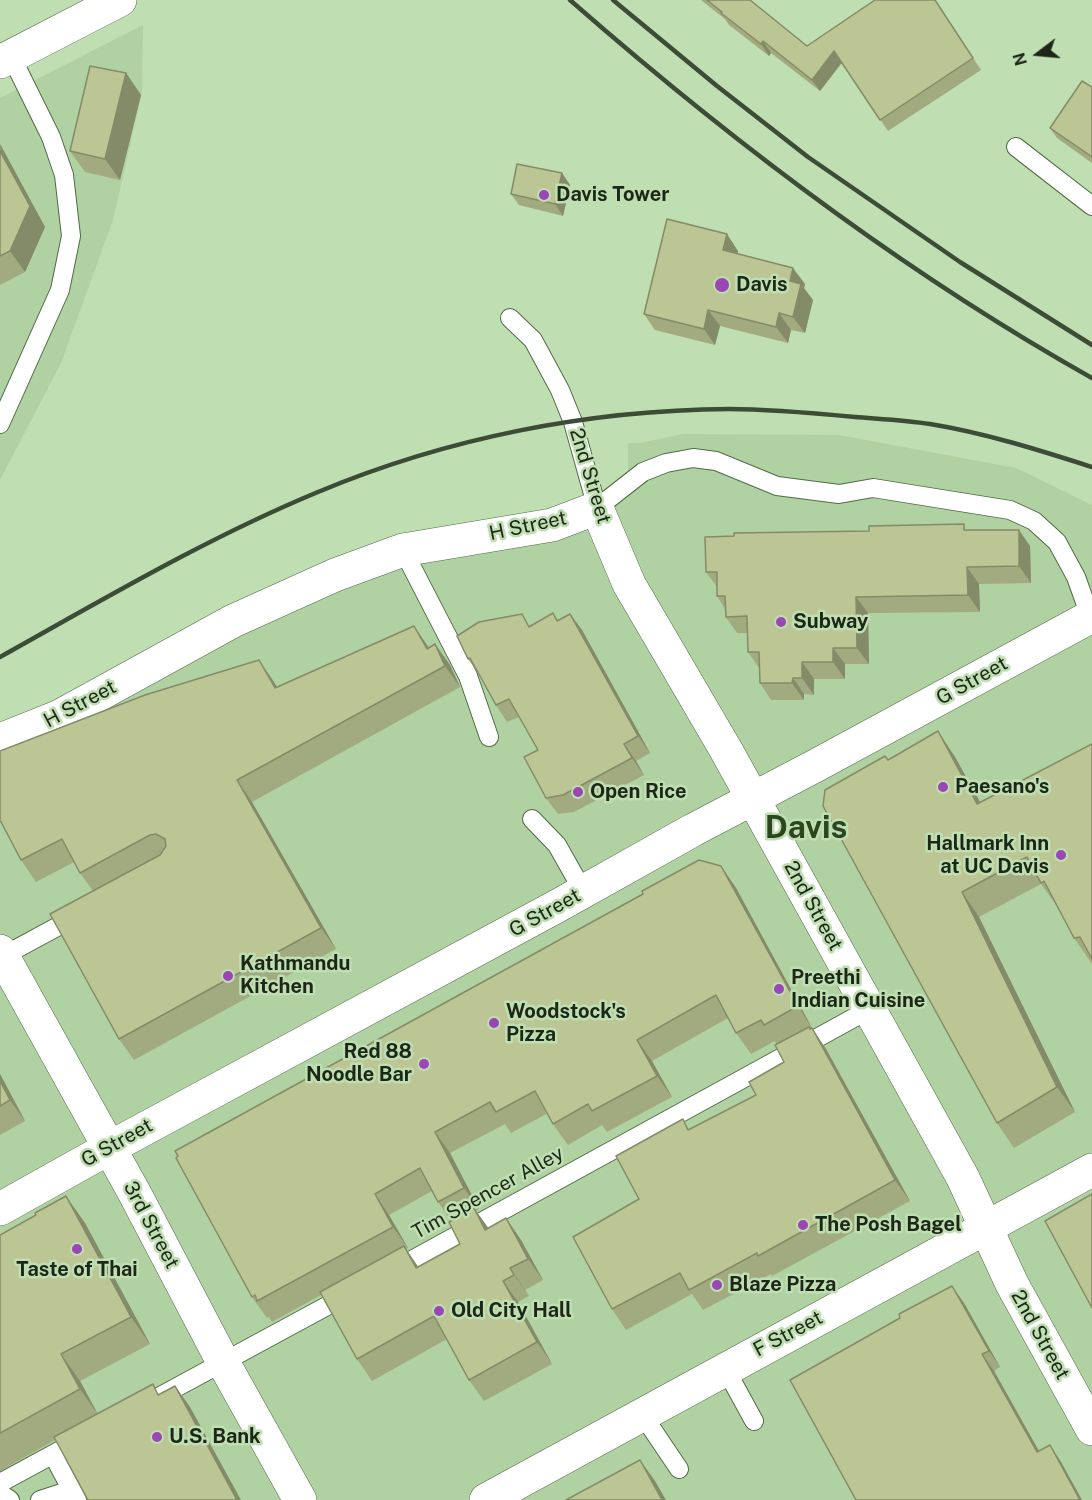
<!DOCTYPE html>
<style>
body{margin:0}
#map{position:relative;width:1092px;height:1500px;overflow:hidden;background:#bfdeb2;font-family:"Public Sans",sans-serif}
canvas{display:block}
.north{position:absolute;left:1008px;top:24px;width:60px;height:60px;-webkit-text-stroke:4px #bfdeb2;paint-order:stroke;rotate:254deg;font-size:16px;font-weight:700;line-height:24px;text-align:center;color:#1c2717}
.north::after{content:'';display:block;margin:auto;width:21px;height:27px;background:#1c2717;clip-path:polygon(50% 0,100% 100%,50% 72%,0 100%)}
</style>
<div id="map">
<canvas width="1092" height="1500"></canvas>
<div class="north">N</div>
</div>
<script>
const ctx = document.querySelector('canvas').getContext('2d');
ctx.lineJoin = 'round';
function fill(path, color) {
  ctx.fillStyle = color;
  ctx.fill(path, 'evenodd');
}
function trace(path, color, width, dash) {
  ctx.strokeStyle = color;
  ctx.lineWidth = width;
  ctx.lineCap = dash ? 'butt' : 'round';
  ctx.setLineDash(dash || []);
  ctx.stroke(path);
}
function drawText(font, color, halo, rows, align = 'center') {
  ctx.font = font + ' "Public Sans",sans-serif';
  ctx.lineWidth = 5;
  ctx.setLineDash([]);
  ctx.textBaseline = 'middle';
  ctx.strokeStyle = halo;
  ctx.fillStyle = color;
  for (const [text, x, y, turn = 0] of rows) {
    ctx.save();
    ctx.translate(x, y);
    ctx.rotate((+turn || 0) * Math.PI / 180);
    ctx.textAlign = isNaN(turn) ? turn : align;
    if (halo) ctx.strokeText(text, 0, 0);
    ctx.fillText(text, 0, 0);
    ctx.restore();
  }
}
const built = new Path2D(`
 M143,25L142,93L113,220L61,363L0,480V98Z
 M683,434L839,435L1016,468L1092,505V1500H0V737L403,550L552,525L628,481V443H640Z`);
const lane = new Path2D(`
 M1016,147L1092,206
 M510,318L533,340L560,390L573,422L597,508L643,472L666,463L693,458L716,461L777,486L839,494L873,488L1010,510L1034,521L1057,542L1076,577L1090,616
 M0,424L60,290L71,236L64,175L51,137L11,56
 M403,550L468,676L489,737
 M532,819L557,845L583,891
 M3,956L79,915
 M392,1271L870,1009
 M725,1368L754,1421
 M155,1399L349,1294
 M642,1414L679,1469
 M53,1455L77,1500
 M0,1483L83,1438
 M0,1493L10,1500
 M40,1500L71,1490`);
const street = new Path2D(`
 M0,62L120,0
 M0,740L60,716L233,621L335,575L403,550L552,525L597,508L629,584L726,750L963,1178L1012,1284L1092,1429
 M0,1209L109,1148L561,904L693,830L815,766L1092,616`);
const secondary = new Path2D(`
 M0,951L135,1194L223,1362L300,1500
 M486,1500L1092,1170`);
const rail = new Path2D(`
 M570,0C731,141 905,273 1092,378
 M613,0L717,86L808,157L960,262L1092,345
 M0,657C104,599 207,538 318,492C447,438 588,410 729,409C771,409 813,413 855,417C880,419 906,420 930,424C985,433 1039,450 1092,467`);
const wall = new Path2D(`
 M701,0H750L807,46L935,0L981,70L888,131L842,63L820,91L771,53L769,56L729,25L725,19Z
 M126,73L141,95L120,180L85,172L70,151Z
 M1092,87V163L1057,138L1050,128Z
 M0,144L45,227L25,272L0,285Z
 M562,173L570,185L563,216L519,205L511,194Z
 M738,251V254L805,284L804,288L813,300L805,333L791,330L788,343L720,326L715,345L655,330L644,314Z
 M968,530L1030,546L1031,583L979,584L980,612L868,613L869,664H845V679H814V695L804,694V700H771L760,683L759,668L748,652L747,633H737L726,617L725,609L717,596V587L706,572Z
 M553,613L558,620L570,614L582,630L650,753L636,761L644,775L574,812L558,814L546,798L538,750L519,717L507,722L496,705L480,676L468,659Z
 M414,626L429,648L435,644L450,665L460,687L252,802L336,949L134,1060L119,1039L93,891L80,873L74,862L36,882L21,860L274,682L277,687Z
 M1092,744V964L1074,938L1057,906L1041,884L979,917L1075,1112L1014,1148L997,1123L888,760L955,757L980,802Z
 M721,866L736,888L812,1028L810,1029L812,1028L826,1049L910,1201L772,1276L771,1274L703,1310L692,1294L626,1330L612,1309L639,1199L690,1129L756,1095L784,1062L775,1041L751,1054L736,1033L728,1018L652,1061L672,1097L607,1132L602,1125L568,1145L553,1124L548,1113L511,1133L505,1124L450,1153L479,1209L476,1211L488,1228L506,1218L521,1240L543,1280L525,1290L529,1296L518,1302L552,1364L484,1401L469,1380L447,1339L372,1381L357,1359L321,1295L272,1322L269,1317L267,1318L252,1297ZM432,1191L438,1202L451,1221L460,1244L418,1267L406,1249L408,1248L389,1215Z
 M0,1074L25,1121L0,1135Z
 M85,1223L150,1344L80,1381L97,1414L160,1394L175,1386L190,1407L55,1440L0,1471V1235Z
 M964,1303L1000,1367L994,1371L1039,1451L1050,1445L1061,1462L1082,1500H856Z`);
const shadedWall = new Path2D(`
 M763,41L771,53L769,56L761,44Z
 M834,51L842,62L820,91L812,80Z
 M126,73L141,95L120,180L105,159Z
 M0,144L45,227L25,272L10,251Z
 M562,173L570,185L563,216L555,204Z
 M727,234L738,251L734,267L723,250Z
 M793,268L805,284L804,288L813,300L805,333L793,317L790,281Z
 M708,310L720,326L715,345L704,329Z
 M779,313L791,330L788,343L776,327Z
 M1019,530L1030,546L1031,583L1019,566Z
 M967,567L979,584L980,612L968,595Z
 M856,597L868,613L869,664L857,648Z
 M570,614L582,630L650,753L638,736Z
 M414,626L429,648L442,670L427,649Z
 M435,644L450,665L460,687L445,666Z
 M833,648L845,664V679L833,662Z
 M259,660L274,682L289,710L275,688Z
 M802,662L814,679V695L802,678Z
 M793,678L804,694V700L792,683Z
 M938,731L955,757L995,829L977,804Z
 M624,744L636,761L644,775L632,758Z
 M237,780L252,802L336,949L321,928Z
 M721,866L736,888L812,1028L798,1006Z
 M962,892L979,917L1075,1112L1057,1087Z
 M812,1028L826,1049L910,1201L895,1180Z
 M637,1040L652,1061L672,1097L657,1076Z
 M0,1074L25,1121L10,1100L0,1081Z
 M435,1132L450,1153L479,1209L464,1188Z
 M375,1194L389,1215L408,1248L393,1227Z
 M66,1196L85,1223L150,1344L131,1317Z
 M474,1208L489,1229L485,1230Z
 M506,1218L521,1240L543,1280L528,1259Z
 M404,1246L419,1268H416Z
 M510,1268L525,1290L529,1296L514,1275Z
 M503,1281L518,1302L552,1364L537,1342Z
 M952,1286L964,1303L1000,1367L989,1351Z
 M61,1354L80,1381L99,1416L80,1389Z
 M982,1354L994,1371L1049,1469L1037,1452Z
 M175,1386L190,1407L241,1500H237Z
 M1050,1445L1061,1462L1082,1500H1080Z
 M640,1460L655,1481L666,1500H662Z`);
const building = new Path2D(`
 M707,0H750L807,46L875,0H935L973,58L880,120L834,51L812,80L763,41L761,44L721,13L722,12Z
 M90,66L126,73L105,159L70,151Z
 M1082,81L1092,87V157L1050,128Z
 M0,151L30,206L10,251L0,256Z
 M517,164L562,173L555,204L511,194Z
 M667,219L727,234L723,250L793,268L790,281L801,284L793,317L779,313L776,327L708,310L704,329L644,314Z
 M964,524V530H1019V566L967,567L968,595L856,597L857,648H833V662H802V678H793L792,683H760L759,652H748L747,616L726,617L725,596H717V572H706L705,537L734,536V533L869,531V526Z
 M553,613L557,621L570,614L638,736L624,744L632,758L563,795L546,798L524,757L538,750L509,699L496,705L470,658L468,659L457,636L479,622L522,614L529,627Z
 M414,626L427,649L435,644L445,666L237,780L321,928L119,1039L50,914L160,855L166,846L165,839L156,834L150,835L80,873L62,839L21,860L0,820V751L145,695L259,660L275,688Z
 M938,731L977,804L1092,744V959L1080,937L1074,938L1044,881L1041,883L1027,857L962,892L1057,1087L997,1123L823,806L825,790L885,756L888,760Z
 M699,860L721,866L798,1006L764,1025L761,1020L736,1033L716,995L637,1040L657,1076L592,1111L588,1104L553,1124L535,1091L496,1112L490,1102L435,1132L464,1188L438,1202L420,1168L375,1194L393,1227L257,1301L255,1295L252,1297L176,1158L178,1156L175,1151L643,894L642,891Z
 M809,1027L810,1029L812,1028L895,1180L758,1256L757,1253L689,1290L680,1273L612,1309L573,1237L639,1199L616,1156L683,1119L688,1130L756,1095L749,1082L784,1062L775,1045Z
 M0,1081L10,1100L0,1106Z
 M1092,1194V1308L1045,1221Z
 M66,1196L131,1317L61,1354L80,1389L0,1433V1235L36,1215L35,1213Z
 M474,1208L485,1230L506,1218L528,1259L510,1268L514,1275L503,1281L537,1342L469,1380L434,1316L357,1359L320,1292L404,1246L416,1268L460,1244L449,1222Z
 M952,1286L989,1351L982,1354L1037,1452L1050,1445L1080,1500H856L790,1380L900,1318L899,1314Z
 M153,1384L158,1395L175,1386L237,1500H88L54,1437Z
 M640,1460L662,1500H566Z`);
const markers = [
 [544,195,6,"#9a47b5"],
 [722,285,8,"#9a47b5"],
 [781,622,6,"#9a47b5"],
 [943,787,6,"#9a47b5"],
 [578,792,6,"#9a47b5"],
 [1061,855,6,"#9a47b5"],
 [228,976,6,"#9a47b5"],
 [779,989,6,"#9a47b5"],
 [494,1023,6,"#9a47b5"],
 [424,1064,6,"#9a47b5"],
 [803,1225,6,"#9a47b5"],
 [77,1249,6,"#9a47b5"],
 [717,1285,6,"#9a47b5"],
 [439,1311,6,"#9a47b5"],
 [157,1437,6,"#9a47b5"]
];
const poiNames = [
 ["Davis Tower",556,195],
 ["Davis",736,285],
 ["Subway",793,622],
 ["Paesano's",955,787],
 ["Open Rice",590,792],
 ["Hallmark Inn",1049,844,"right"],
 ["at UC Davis",1049,867,"right"],
 ["Kathmandu",240,964],
 ["Kitchen",240,987],
 ["Preethi",791,978],
 ["Indian Cuisine",791,1001],
 ["Woodstock's",506,1012],
 ["Pizza",506,1035],
 ["Red 88",412,1052,"right"],
 ["Noodle Bar",412,1075,"right"],
 ["The Posh Bagel",815,1225],
 ["Taste of Thai",77,1270,"center"],
 ["Blaze Pizza",729,1285],
 ["Old City Hall",451,1311],
 ["U.S. Bank",169,1437]
];
const streetNames = [
 ["2nd Street",590,476,73],
 ["H Street",528,526,-12],
 ["G Street",972,681,-29],
 ["H Street",80,704,-28],
 ["2nd Street",813,906,61],
 ["G Street",545,913,-29],
 ["G Street",117,1143,-29],
 ["Tim Spencer Alley",488,1193,-29],
 ["3rd Street",151,1225,62],
 ["F Street",788,1334,-28],
 ["2nd Street",1040,1335,61]
];
const townNames = [
 ["Davis",806,828]
];
fill(built, '#b0d2a2');
trace(lane, '#516c46', 20);
trace(street, '#516c46', 34);
trace(secondary, '#516c46', 34);
trace(lane, '#fff', 18);
trace(street, '#fff', 33);
trace(secondary, '#fff', 33);
trace(rail, '#3d4c36', 4.5);
fill(wall, '#a2aa7f');
fill(shadedWall, '#848b68');
fill(building, '#bcc694');
trace(building, '#848b68', 1.5);
for (const [x, y, r, color] of markers) {
  const dot = new Path2D();
  dot.arc(x, y, r, 0, 2 * Math.PI);
  ctx.fillStyle = color;
  ctx.fill(dot);
  trace(dot, '#bfdeb2', 2);
}
drawText('bold 20px', '#1c2717', '#bfdeb2', poiNames, 'left');
drawText('20px', '#1c2717', '#bfdeb2', streetNames);
drawText('bold 32px', '#2c4621', '#bfdeb2', townNames);
</script>
